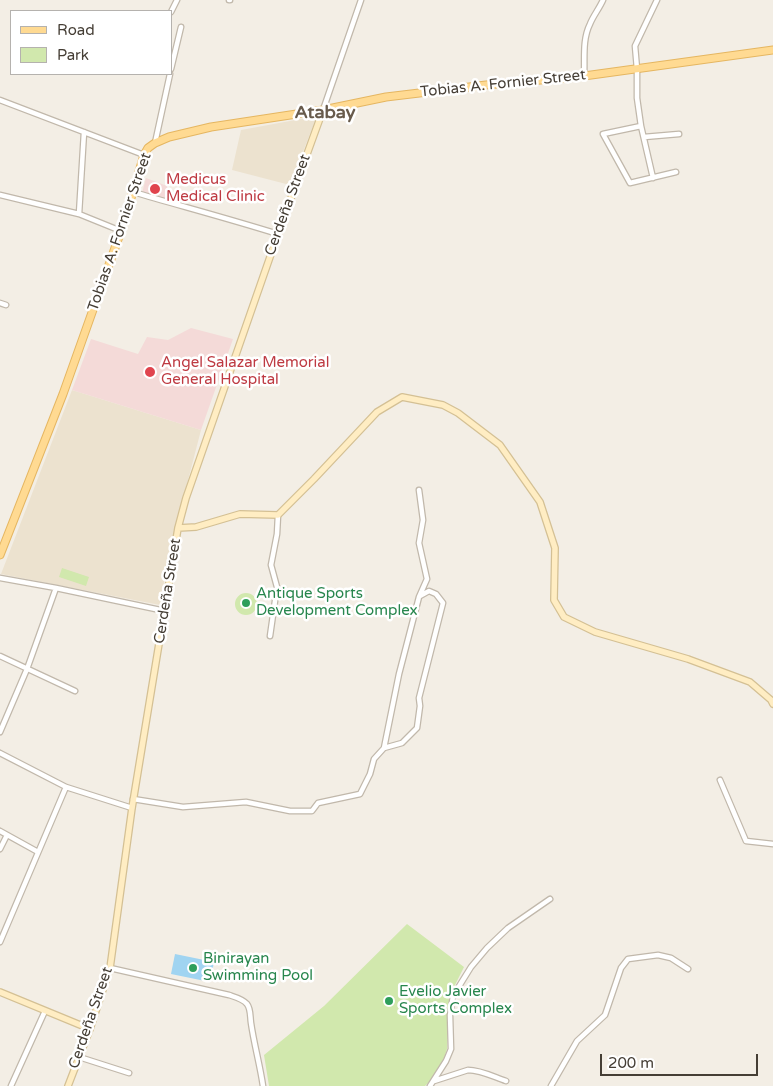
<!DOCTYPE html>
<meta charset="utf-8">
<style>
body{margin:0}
#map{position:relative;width:773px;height:1086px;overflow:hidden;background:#f3eee5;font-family:"Varela Round",sans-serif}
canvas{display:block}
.legend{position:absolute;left:10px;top:10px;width:162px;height:65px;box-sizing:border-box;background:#fff;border:1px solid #b5b2ae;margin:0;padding:6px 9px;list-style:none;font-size:15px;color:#453e35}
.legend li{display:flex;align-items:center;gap:10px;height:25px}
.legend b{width:25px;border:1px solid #b5b2ae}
.scale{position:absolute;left:600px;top:1054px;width:158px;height:22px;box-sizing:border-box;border:2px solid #453e35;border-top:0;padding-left:6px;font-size:15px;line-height:18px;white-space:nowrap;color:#453e35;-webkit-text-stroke:4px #fff;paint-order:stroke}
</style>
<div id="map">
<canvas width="773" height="1086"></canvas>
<ul class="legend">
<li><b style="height:6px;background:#ffda92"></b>Road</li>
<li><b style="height:14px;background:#d1e8ad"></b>Park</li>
</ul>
<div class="scale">200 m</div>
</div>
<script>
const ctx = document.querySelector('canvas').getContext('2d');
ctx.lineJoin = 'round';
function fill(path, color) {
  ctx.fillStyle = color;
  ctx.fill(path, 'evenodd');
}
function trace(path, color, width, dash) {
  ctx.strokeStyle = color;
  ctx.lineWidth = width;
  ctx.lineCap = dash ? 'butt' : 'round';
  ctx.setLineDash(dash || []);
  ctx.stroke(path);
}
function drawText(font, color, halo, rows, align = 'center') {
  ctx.font = font + ' "Varela Round",sans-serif';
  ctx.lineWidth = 5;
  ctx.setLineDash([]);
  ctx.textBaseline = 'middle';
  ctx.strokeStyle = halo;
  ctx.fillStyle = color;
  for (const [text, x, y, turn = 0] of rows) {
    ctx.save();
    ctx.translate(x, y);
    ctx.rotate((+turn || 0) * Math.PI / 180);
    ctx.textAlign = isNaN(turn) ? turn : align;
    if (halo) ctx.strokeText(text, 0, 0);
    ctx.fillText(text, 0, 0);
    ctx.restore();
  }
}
const education = new Path2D(`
 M317,116L290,185L232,170L241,130Z
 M72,390L201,430L170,550L160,605L1,574Z`);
const medical = new Path2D(`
 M146,178L167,186V191L168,187V190L173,191L176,198L175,203L142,193Z
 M191,328L233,339L201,430L72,390L91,339L138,354L147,337L168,340Z`);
const green = new Path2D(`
 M62,568L89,577L86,586L59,577Z
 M235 604a11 11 0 1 1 22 0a11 11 0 1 1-22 0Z
 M407,924L464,967L450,995L447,1049L443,1061L433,1078L425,1086H269L264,1055L324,1006Z`);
const water = new Path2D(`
 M175,954L214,962L210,982L171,974Z`);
const street = new Path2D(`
 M229,0H230
 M171,12L177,0
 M171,69L181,27
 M584,76C585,59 582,40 590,24C593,16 599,9 603,0
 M0,100L144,155
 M323,110L361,0
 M641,126L603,134L630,183L676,172
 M644,137L679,134
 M155,143L170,74
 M653,178L641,126L637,98V69L635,46L657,0
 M133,192C181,206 230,219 278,234
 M0,195L79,214L121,231
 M79,214L84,132
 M0,303L6,305
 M0,578L56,588L165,611
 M270,636L277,587L271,565L277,534L278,515
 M0,656L75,691
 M0,732L27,669L56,588
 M384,748L402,743L417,728L420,706L419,698L443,603L436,594L429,591L420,596
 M0,753L66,787L132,808
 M720,780L746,841L773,844
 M133,799L183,807L246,802L290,811H312L318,803L360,794L370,774L374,759L384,748L399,674L419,597L427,579L419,543L423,520L419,490
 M0,831L38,852
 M0,849L7,835
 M0,942L66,787
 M110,968L229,995C235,997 243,999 247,1004C251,1009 250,1017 251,1023C254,1044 260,1065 263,1086
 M79,1057L129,1073
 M434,1081L468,1070C481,1070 494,1077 506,1081
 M11,1086L45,1011
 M430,1086L446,1061L451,1049L450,1015L453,996L471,967L487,948L508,928L550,899
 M551,1086L577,1041L605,1015L621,968L628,959L658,955L671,958L688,969`);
const secondary = new Path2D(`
 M178,528L196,527L240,514L278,515L314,479L377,412L402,397L443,405L458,413L500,445L540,502L555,548L554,600L564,617L595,632L688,659L750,682L771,700L773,704
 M0,992L90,1029
 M68,1086L90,1029L110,968L132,808L178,528L186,498L278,234L323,110`);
const primary = new Path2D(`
 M0,555L63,394L121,231L144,155L148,148L155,143L169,137L211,127L323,110L386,97L486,85L584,76L773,50`);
const markers = [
 [155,189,6,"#e0444e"],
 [150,372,6,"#e0444e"],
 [246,603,5,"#2e9e5b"],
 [193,968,5,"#2e9e5b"],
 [389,1001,5,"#2e9e5b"]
];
const streetNames = [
 ["Tobias A. Fornier Street",503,84,-6],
 ["Cerdeña Street",288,205,-70],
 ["Tobias A. Fornier Street",120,232,-71],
 ["Cerdeña Street",168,591,-81],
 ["Cerdeña Street",91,1018,-71]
];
const healthNames = [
 ["Medicus",166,180],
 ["Medical Clinic",166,197],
 ["Angel Salazar Memorial",161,363],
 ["General Hospital",161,380]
];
const leisureNames = [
 ["Antique Sports",256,594],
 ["Development Complex",256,611],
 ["Binirayan",203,959],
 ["Swimming Pool",203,976],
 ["Evelio Javier",399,992],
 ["Sports Complex",399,1009]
];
const quarterNames = [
 ["Atabay",325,113]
];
fill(education, '#ece2cf');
fill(medical, '#f4dad8');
fill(green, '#d1e8ad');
fill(water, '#a0d4f1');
trace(street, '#c1b8ab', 7);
trace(secondary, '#d4c094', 8);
trace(primary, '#e5b661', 9);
trace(street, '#fff', 4.5);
trace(secondary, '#ffedc3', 5.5);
trace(primary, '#ffda92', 7);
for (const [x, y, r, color] of markers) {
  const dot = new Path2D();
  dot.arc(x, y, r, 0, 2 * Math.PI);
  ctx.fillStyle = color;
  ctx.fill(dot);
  trace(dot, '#fff', 2);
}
drawText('15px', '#453e35', '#fff', streetNames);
drawText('15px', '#be3a42', '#fff', healthNames, 'left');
drawText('15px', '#27864d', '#fff', leisureNames, 'left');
drawText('bold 18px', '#685b4c', '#fff', quarterNames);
</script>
